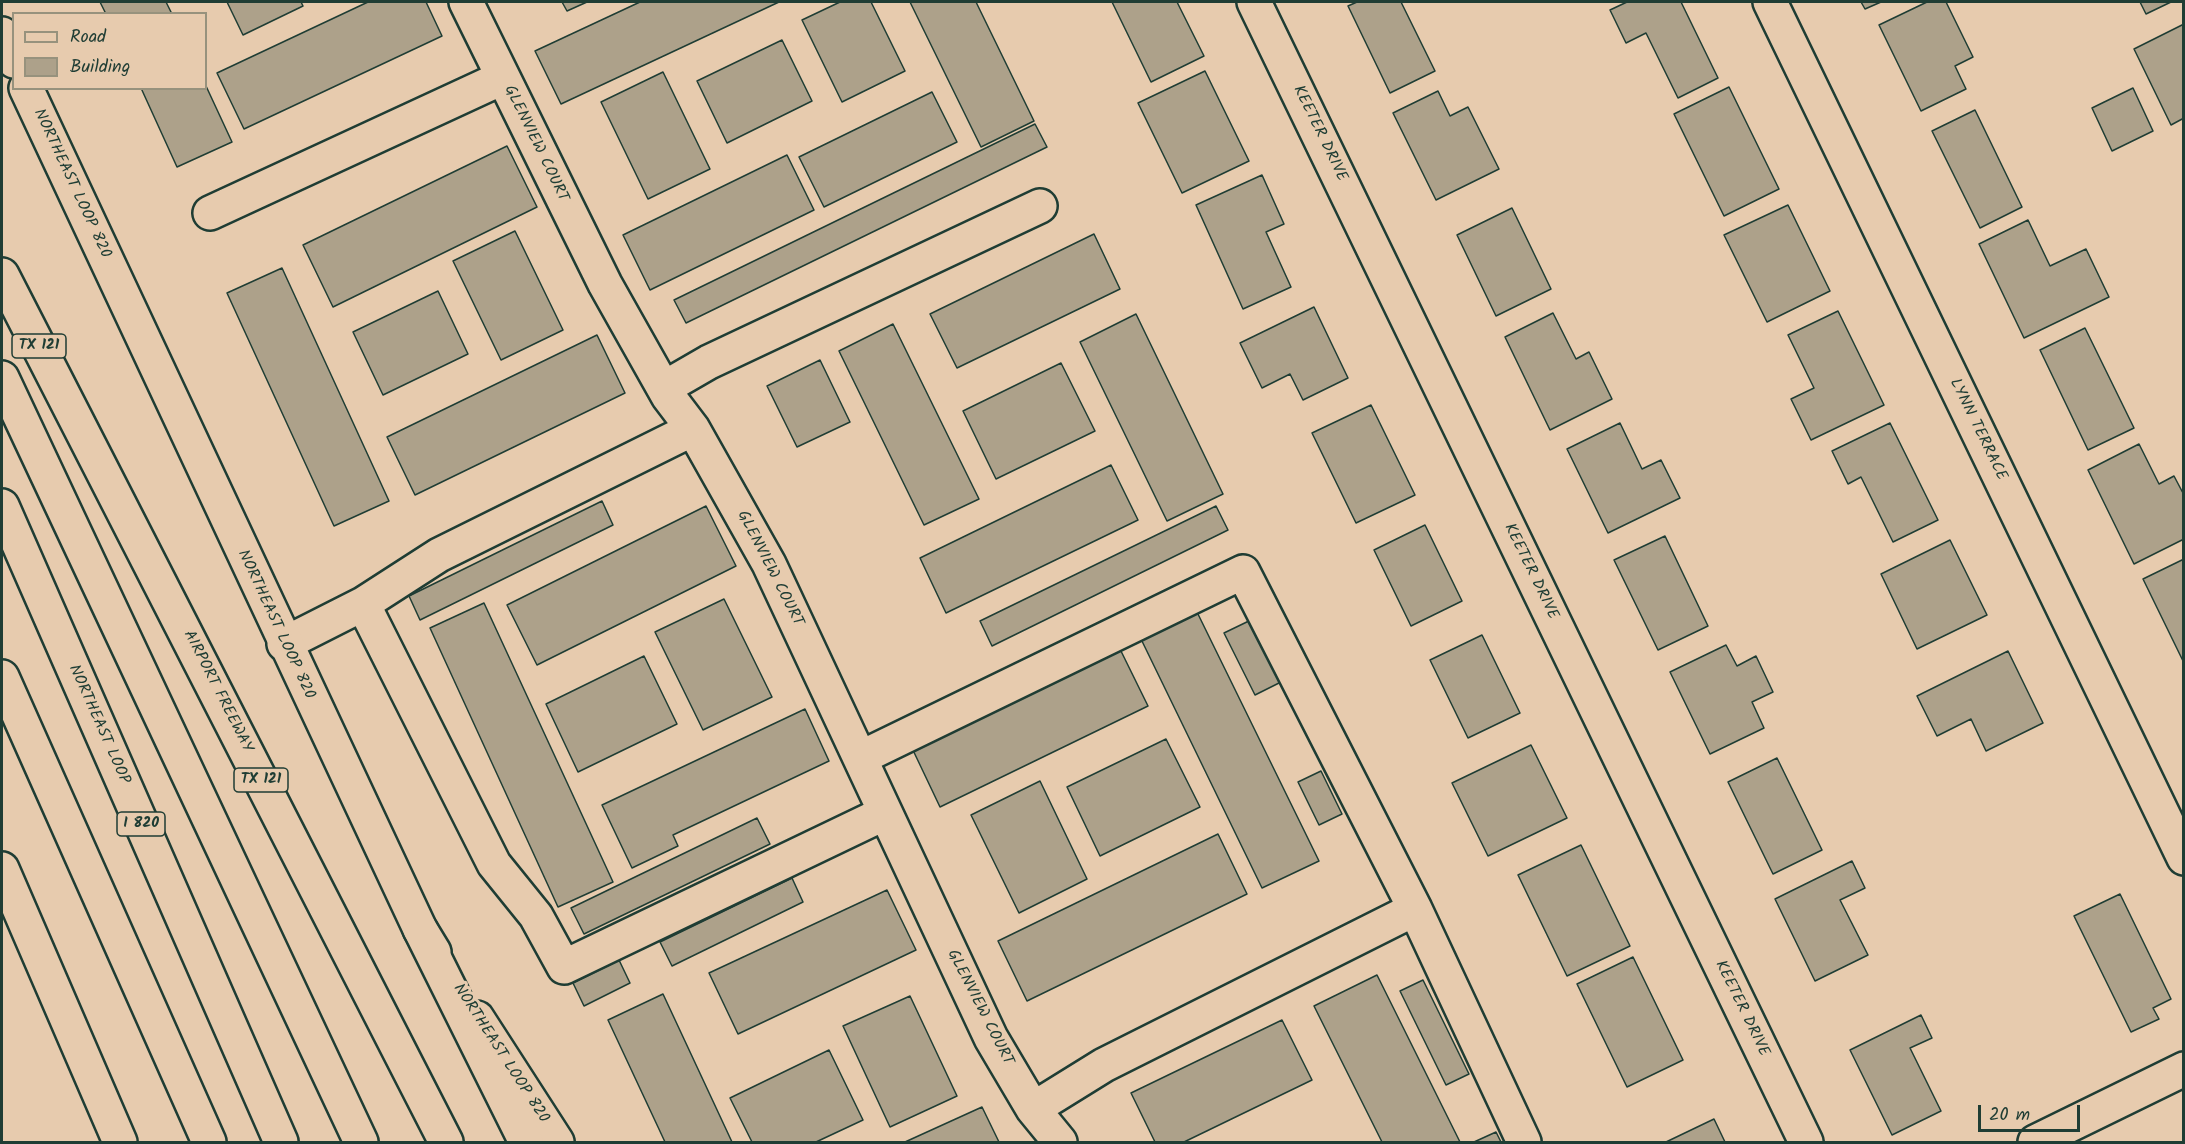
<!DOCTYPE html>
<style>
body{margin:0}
#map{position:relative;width:2185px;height:1144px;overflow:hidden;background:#e7cbae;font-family:Kalam,sans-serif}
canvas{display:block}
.frame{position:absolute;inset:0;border:3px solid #1f3d34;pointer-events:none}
.legend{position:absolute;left:12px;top:12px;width:195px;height:78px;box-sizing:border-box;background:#e7cbae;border:2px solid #97927d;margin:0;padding:8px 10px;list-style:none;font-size:18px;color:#1f3d34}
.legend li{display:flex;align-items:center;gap:12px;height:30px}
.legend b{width:30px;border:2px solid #97927d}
.scale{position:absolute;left:1978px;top:1105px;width:102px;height:27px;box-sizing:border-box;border:3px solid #1f3d34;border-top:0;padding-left:8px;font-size:18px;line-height:21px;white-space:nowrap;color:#1f3d34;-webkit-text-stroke:4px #e7cbae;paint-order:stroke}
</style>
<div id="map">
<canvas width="2185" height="1144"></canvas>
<div class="frame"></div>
<ul class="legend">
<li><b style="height:8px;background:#e7cbae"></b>Road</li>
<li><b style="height:16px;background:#ada18a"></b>Building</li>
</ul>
<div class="scale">20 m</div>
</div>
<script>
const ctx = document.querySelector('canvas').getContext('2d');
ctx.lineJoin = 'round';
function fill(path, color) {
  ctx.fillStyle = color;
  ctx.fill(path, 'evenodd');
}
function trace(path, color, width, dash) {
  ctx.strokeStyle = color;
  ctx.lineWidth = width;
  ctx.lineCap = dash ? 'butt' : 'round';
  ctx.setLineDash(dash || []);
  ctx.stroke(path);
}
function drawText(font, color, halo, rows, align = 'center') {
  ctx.font = font + ' Kalam,sans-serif';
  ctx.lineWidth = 6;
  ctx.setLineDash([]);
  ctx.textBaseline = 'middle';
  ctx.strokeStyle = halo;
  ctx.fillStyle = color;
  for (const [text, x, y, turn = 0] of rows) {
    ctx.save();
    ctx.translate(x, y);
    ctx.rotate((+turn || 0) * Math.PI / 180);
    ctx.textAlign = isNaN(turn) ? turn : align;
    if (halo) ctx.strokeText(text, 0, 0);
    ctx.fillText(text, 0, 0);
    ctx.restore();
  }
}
const building = new Path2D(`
 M100,2H166L172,14H106Z
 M227,2H301L303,6L243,35Z
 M368,2H426L442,36L244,129L217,73Z
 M562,2H587L567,11Z
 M640,2H779L561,104L535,51Z
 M840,2H871L905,71L842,102L802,20Z
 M910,2H976L1034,121L981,147Z
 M1112,2H1177L1204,56L1151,82Z
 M1357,2H1401L1435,71L1390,93L1348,6Z
 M1627,2H1681L1718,78L1678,98L1646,33L1626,43L1610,10Z
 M1861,2H1881L1865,9Z
 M1927,2H1946L1973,57L1955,66L1966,89L1921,111L1879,25Z
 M2140,2H2171L2146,14Z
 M2184,24V118L2171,125L2134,49Z
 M782,40L812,101L727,143L697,81Z
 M1205,71L1249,161L1182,193L1138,103Z
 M663,72L710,169L648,199L601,102Z
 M206,86L232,142L177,167L141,88H206Z
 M1729,87L1779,189L1724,216L1674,114Z
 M2133,88L2153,131L2112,151L2092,108Z
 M1438,91L1450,116L1468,107L1499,169L1436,200L1393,113Z
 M932,92L957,142L824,207L799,157Z
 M1975,110L2022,207L1980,228L1932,131Z
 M1035,124L1047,147L686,323L674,300Z
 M507,146L537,207L333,307L303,245Z
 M787,155L814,210L650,290L623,235Z
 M1262,175L1284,224L1266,232L1291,287L1243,309L1196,205Z
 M1788,205L1830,291L1767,322L1724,235Z
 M1512,208L1551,289L1496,316L1457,235Z
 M2028,220L2050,266L2086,249L2109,297L2024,338L1979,244Z
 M515,231L563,330L501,360L453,261Z
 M1094,234L1120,289L957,368L930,314Z
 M282,268L389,501L334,526L227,293Z
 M438,291L468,354L383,395L353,332Z
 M1314,307L1348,378L1303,400L1290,374L1262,388L1240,343Z
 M1838,311L1884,405L1811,440L1791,399L1814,388L1788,335Z
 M1553,313L1576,359L1589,352L1612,399L1550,430L1505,337Z
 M1136,314L1223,494L1167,521L1080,342Z
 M893,324L979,499L924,525L839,351Z
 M2085,328L2134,428L2088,450L2040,350Z
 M597,335L625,393L415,495L387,437Z
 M820,360L850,422L797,447L767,386Z
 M1061,363L1095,431L996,479L963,411Z
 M1371,405L1415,495L1356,523L1312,433Z
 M1620,423L1642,469L1661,460L1680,498L1608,533L1567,449Z
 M1890,423L1938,520L1893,542L1861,477L1848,484L1832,451Z
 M2139,444L2159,484L2174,476L2184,495V539L2134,564L2088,470Z
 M1111,465L1138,520L946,613L920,558Z
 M602,501L613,525L420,620L409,596Z
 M706,506L736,566L537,665L507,605Z
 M1216,506L1228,530L992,646L980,621Z
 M1425,525L1462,601L1411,626L1374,550Z
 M1665,536L1708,626L1658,650L1614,560Z
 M1950,540L1987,615L1917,649L1881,574Z
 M2184,559V663L2143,579Z
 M724,599L772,697L703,730L655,632Z
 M484,603L613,882L558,907L430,628Z
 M1196,610L1319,861L1262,888L1140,637Z
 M1253,619L1283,681L1255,695L1224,633Z
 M1482,635L1520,713L1468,738L1430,660Z
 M1118,645L1148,706L940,807L911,746Z
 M1726,645L1737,666L1756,656L1773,692L1752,702L1764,728L1710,754L1670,672Z
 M2008,651L2043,723L1986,751L1971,719L1937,736L1917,696Z
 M644,656L677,724L578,772L546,704Z
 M805,709L829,761L673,835L678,846L632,868L602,805Z
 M1166,739L1200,807L1100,856L1067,787Z
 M1531,745L1567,818L1488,856L1452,783Z
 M1777,758L1822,850L1773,874L1728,782Z
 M1321,771L1342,814L1319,825L1298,782Z
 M1040,781L1087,879L1019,913L971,815Z
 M757,818L770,844L584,934L571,908Z
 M1218,834L1247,894L1027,1001L998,941Z
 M1581,845L1630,946L1567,976L1518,875Z
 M1852,861L1865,888L1840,900L1868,955L1815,981L1775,899Z
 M792,878L803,902L672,966L660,942Z
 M887,890L916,950L738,1034L709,973Z
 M2120,894L2171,999L2153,1008L2159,1019L2131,1032L2074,916Z
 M1633,957L1683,1060L1627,1087L1577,984Z
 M619,960L630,983L584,1006L573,983Z
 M1377,975L1460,1142H1382L1314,1006Z
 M1423,980L1469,1074L1446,1085L1400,991Z
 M663,994L732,1142H665L608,1020Z
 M910,996L957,1096L890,1127L843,1026Z
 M1921,1015L1932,1038L1910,1048L1941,1111L1892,1135L1850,1050Z
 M1282,1020L1312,1080L1184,1142H1155L1131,1093Z
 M829,1050L863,1120L816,1142H752L730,1098Z
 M982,1107L999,1142H905Z
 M1714,1119L1725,1142H1666Z
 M1496,1132L1501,1142H1474Z`);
const minor = new Path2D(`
 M466,2L605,284L668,396L693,429L769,564L991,1038L1033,1109L1060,1142
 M1254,2L1806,1142
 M1770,2L2184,858
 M210,213L502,78
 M664,388L709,362L1040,206
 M363,604L439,555L693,429
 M284,644L363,604L494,864L536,916L564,967L885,813
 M860,758L1243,572L1415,909L1104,1065L1033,1109
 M1415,909L1524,1142
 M2035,1142L2184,1069`);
const major = new Path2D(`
 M2,34L14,61
 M26,88L420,929L434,952
 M477,1018L557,1142`);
const highway = new Path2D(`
 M2,275L446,1142
 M2,378L361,1142
 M2,506L281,1142
 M2,677L209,1142
 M2,869L120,1142
 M420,929L526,1142`);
const shields = [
 [39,346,54],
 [261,780,54],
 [141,824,48]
];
const shieldNames = [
 ["TX 121",39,346],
 ["TX 121",261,780],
 ["I 820",141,824]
];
const streetNames = [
 ["KEETER DRIVE",1319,134,64],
 ["GLENVIEW COURT",535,144,64],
 ["NORTHEAST LOOP 820",71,184,65],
 ["LYNN TERRACE",1977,430,64],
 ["GLENVIEW COURT",769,569,63],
 ["KEETER DRIVE",1530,572,64],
 ["NORTHEAST LOOP 820",275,625,65],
 ["AIRPORT FREEWAY",217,692,63],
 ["NORTHEAST LOOP",98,725,66],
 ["GLENVIEW COURT",979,1008,63],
 ["KEETER DRIVE",1741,1009,64],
 ["NORTHEAST LOOP 820",500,1054,57]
];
fill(building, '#ada18a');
trace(building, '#1f3d34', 1.5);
trace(minor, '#1f3d34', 38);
trace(major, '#1f3d34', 38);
trace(highway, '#1f3d34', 38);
trace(minor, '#e7cbae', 33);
trace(major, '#e7cbae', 33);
trace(highway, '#e7cbae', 33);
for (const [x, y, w] of shields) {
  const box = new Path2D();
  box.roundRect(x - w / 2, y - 12, w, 24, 4.5);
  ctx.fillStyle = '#e7cbae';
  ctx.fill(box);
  trace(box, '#1f3d34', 1.5);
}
drawText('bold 15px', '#1f3d34', null, shieldNames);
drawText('16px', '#1f3d34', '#e7cbae', streetNames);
</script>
